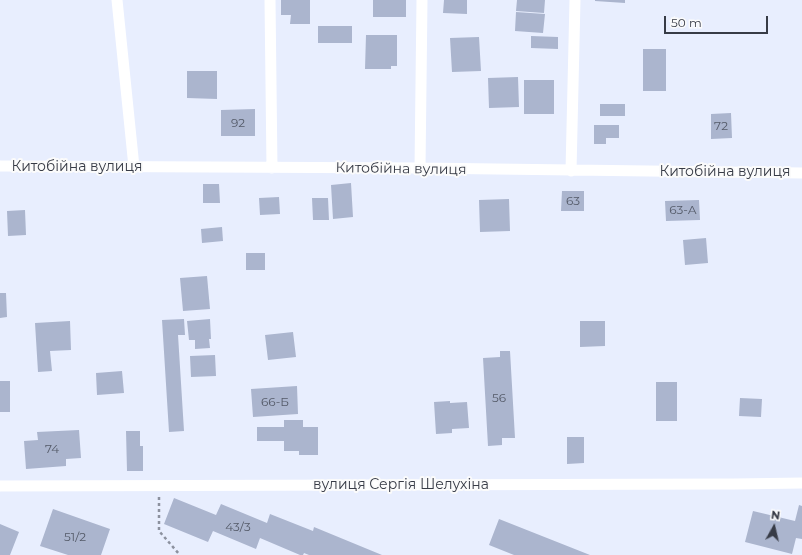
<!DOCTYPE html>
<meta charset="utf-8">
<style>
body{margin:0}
#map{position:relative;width:802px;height:555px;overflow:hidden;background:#e8eefe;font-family:Montserrat,sans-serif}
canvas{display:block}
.north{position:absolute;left:754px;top:507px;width:40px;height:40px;-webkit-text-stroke:3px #fbfbfb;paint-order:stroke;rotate:8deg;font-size:11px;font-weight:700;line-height:16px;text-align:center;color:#373b46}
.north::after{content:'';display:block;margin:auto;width:14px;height:18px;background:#373b46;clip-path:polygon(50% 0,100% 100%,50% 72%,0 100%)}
.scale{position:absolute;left:664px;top:16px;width:104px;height:18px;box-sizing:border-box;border:2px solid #373b46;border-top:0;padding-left:5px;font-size:12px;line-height:14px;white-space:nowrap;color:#373b46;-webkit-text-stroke:3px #fbfbfb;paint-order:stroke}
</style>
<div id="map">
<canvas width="802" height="555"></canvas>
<div class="north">N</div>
<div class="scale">50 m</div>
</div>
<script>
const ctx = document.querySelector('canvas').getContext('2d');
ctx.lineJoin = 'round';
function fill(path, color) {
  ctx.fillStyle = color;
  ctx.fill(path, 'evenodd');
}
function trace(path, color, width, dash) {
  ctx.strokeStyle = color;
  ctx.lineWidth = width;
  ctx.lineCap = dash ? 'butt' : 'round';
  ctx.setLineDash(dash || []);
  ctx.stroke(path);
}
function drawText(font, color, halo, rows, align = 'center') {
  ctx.font = font + ' Montserrat,sans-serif';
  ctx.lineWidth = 4;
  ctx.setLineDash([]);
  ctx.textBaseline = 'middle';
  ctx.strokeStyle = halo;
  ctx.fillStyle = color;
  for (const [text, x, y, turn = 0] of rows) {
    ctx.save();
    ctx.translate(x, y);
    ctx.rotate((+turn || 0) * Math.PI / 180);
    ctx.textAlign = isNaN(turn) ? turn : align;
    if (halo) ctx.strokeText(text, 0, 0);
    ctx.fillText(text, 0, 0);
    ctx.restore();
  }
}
const building = new Path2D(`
 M281,0H310V24H290L291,15H281Z
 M373,0H406V17H373Z
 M444,0H467V14L443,13Z
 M517,0H545L544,13L516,11Z
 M595,0H625V3L595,1Z
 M516,12L545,14L543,33L515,31Z
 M318,26H352V43H318Z
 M366,35H397V66H391V69H365Z
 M531,36L558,37V49L531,48Z
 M479,37L481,71L452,72L450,38Z
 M643,49H666V91H643Z
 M187,71H217V99L187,98Z
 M518,77L519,107L489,108L488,78Z
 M524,80H554V114H524Z
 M600,104H625V116H600Z
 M255,109V136H221V110Z
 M731,113L732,138L711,139V114Z
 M594,125H619V138H606V144H594Z
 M351,183L353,217L333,219L331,185Z
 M203,184H219L220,203H203Z
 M562,191H584V211H561Z
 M279,197L280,214L260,215L259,198Z
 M312,198H328L329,220H313Z
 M509,199L510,231L480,232L479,200Z
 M699,200L700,220L666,221L665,201Z
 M25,210L26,235L8,236L7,211Z
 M222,227L223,241L202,243L201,229Z
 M706,238L708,263L685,265L683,240Z
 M246,253H265V270H246Z
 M207,276L210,309L183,311L180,278Z
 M0,293H6L7,317L0,318Z
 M184,319L185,335H178L184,431L169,432L162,320Z
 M210,319L211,339H209L210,348L195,349V340H189L187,321Z
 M70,321L71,350L50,351L52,371L38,372L35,323Z
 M580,321H605V346L580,347Z
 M293,332L296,357L268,360L265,335Z
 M500,351H510L515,438H502V445L488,446L483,358L500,357Z
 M215,355L216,376L191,377L190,356Z
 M122,371L124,393L97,395L96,373Z
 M0,381H10V412H0Z
 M656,382H677V421H656Z
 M297,386L298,414L253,417L251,389Z
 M740,398L762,399L761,417L739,416Z
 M450,401V403L467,402L469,428L452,429V433L436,434L434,402Z
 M284,420H303V427H318V455H299V451H284V441H257V427H284Z
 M79,430L81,458L66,459V466L26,469L24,441L38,440L37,432Z
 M126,431H140V446H143V471H127Z
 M567,437H584V463L567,464Z
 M174,498L216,515L221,504L267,523L270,514L313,531L314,527L382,555H309L304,553L303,555H300L260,538L256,549L213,531L208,542L164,524Z
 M799,505L802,506V539L796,538L792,554L745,542L753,511L795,521Z
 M53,509L110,529L101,555H68L40,546Z
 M499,519L590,555H514L489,545Z
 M0,524L19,532L10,555H0Z`);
const path = new Path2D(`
 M159,497V531L180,555`);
const street = new Path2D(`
 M117,0L134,167
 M270,0L272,168
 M0,166L420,168L802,173
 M420,168L422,0
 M571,171L575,0
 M0,486L735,484L802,483`);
const numberNames = [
 ["92",238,123],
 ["72",721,126],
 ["63",573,201],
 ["63-А",683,210],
 ["56",499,398],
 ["66-Б",275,402],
 ["74",52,449],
 ["43/3",238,527],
 ["51/2",75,537]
];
const streetNames = [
 ["Китобійна вулиця",77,167],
 ["Китобійна вулиця",401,169,1],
 ["Китобійна вулиця",725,172],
 ["вулиця Сергія Шелухіна",401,485]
];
fill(building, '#abb5ce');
trace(path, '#8c919f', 2.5, [3, 3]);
trace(street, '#fff', 11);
drawText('12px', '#545a68', null, numberNames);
drawText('14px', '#373b46', '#fbfbfb', streetNames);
</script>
